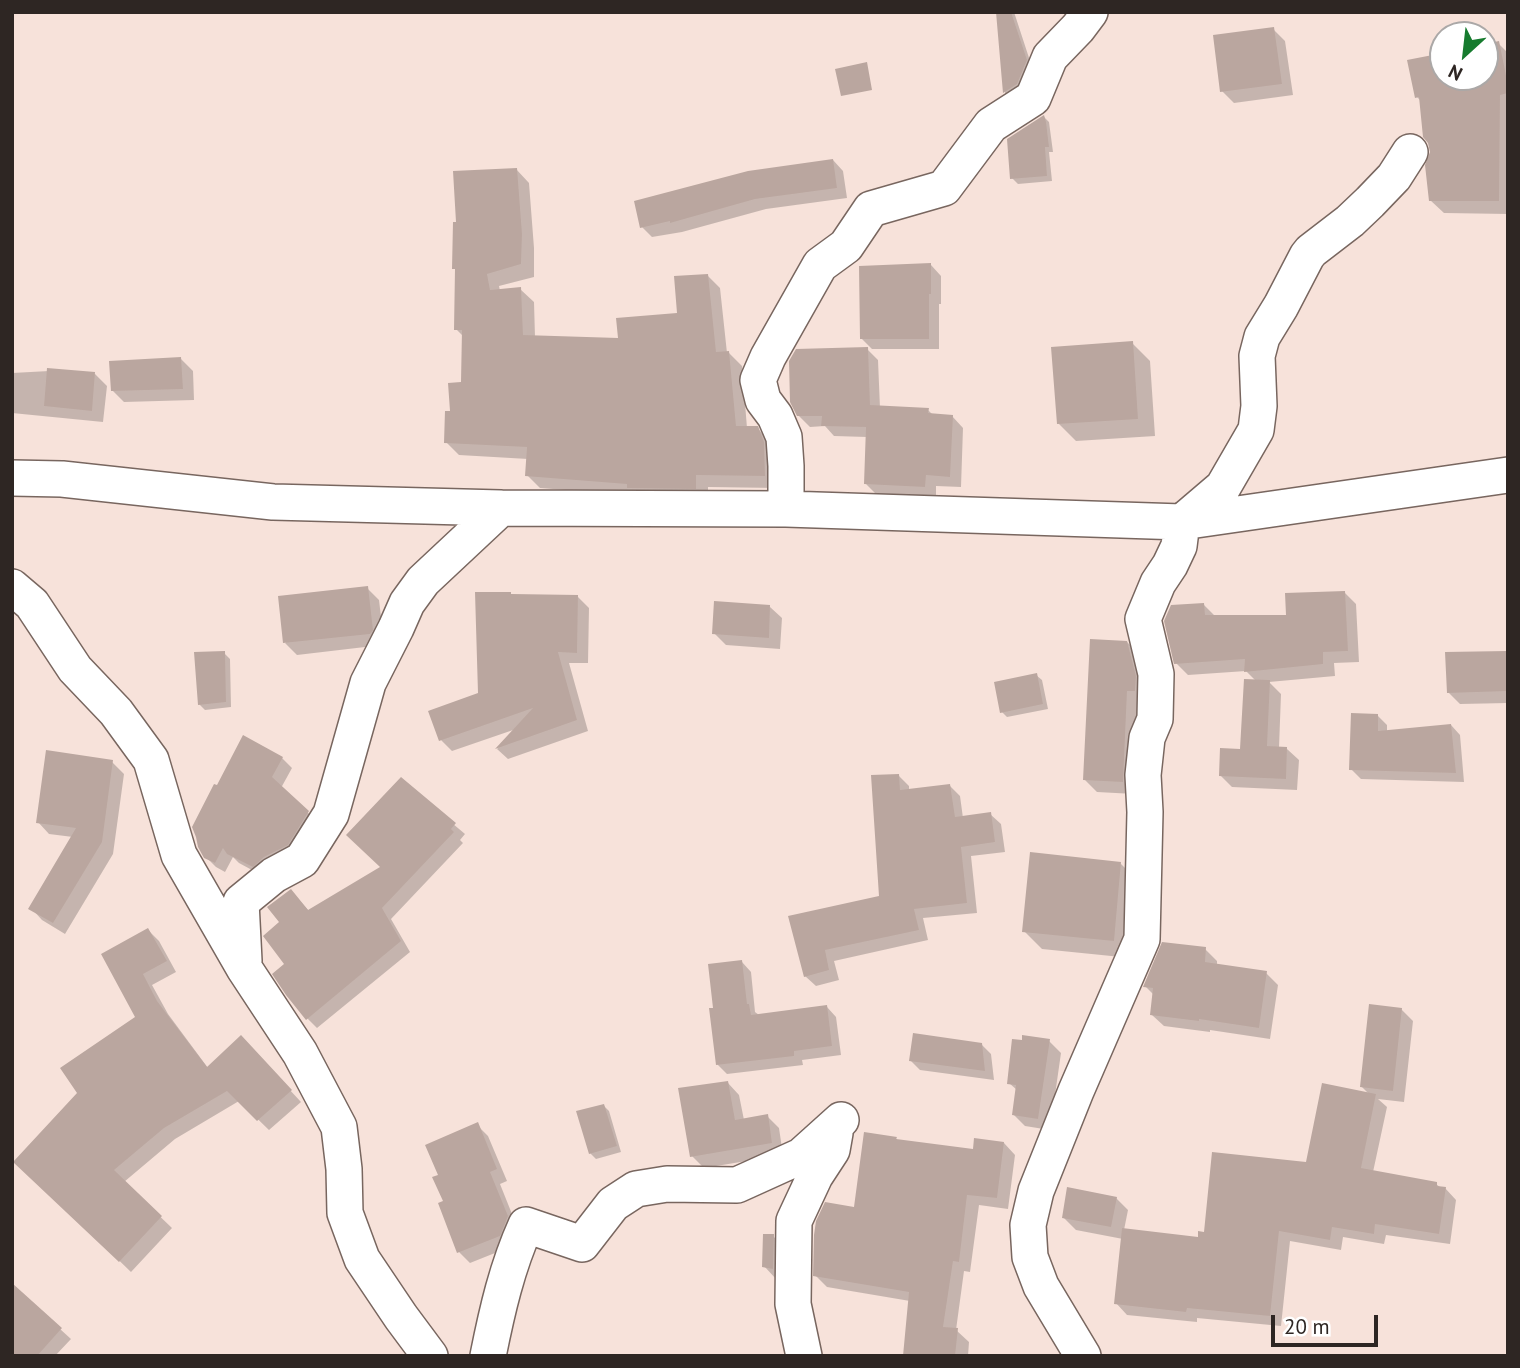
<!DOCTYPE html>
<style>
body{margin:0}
#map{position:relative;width:1520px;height:1368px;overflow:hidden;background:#f7e2da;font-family:"PT Sans",sans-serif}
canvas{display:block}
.frame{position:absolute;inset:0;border:14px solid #2e2623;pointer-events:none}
.north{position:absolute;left:1429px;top:21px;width:70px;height:70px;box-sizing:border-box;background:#fff;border:2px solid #aba8a7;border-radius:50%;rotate:207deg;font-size:19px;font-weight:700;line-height:28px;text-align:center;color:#2e2623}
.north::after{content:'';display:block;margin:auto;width:24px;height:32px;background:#167b2e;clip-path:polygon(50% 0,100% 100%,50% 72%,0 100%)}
.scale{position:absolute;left:1271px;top:1315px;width:107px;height:32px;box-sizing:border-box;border:4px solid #2e2623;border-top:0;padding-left:9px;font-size:21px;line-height:24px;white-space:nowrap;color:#2e2623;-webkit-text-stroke:5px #fff;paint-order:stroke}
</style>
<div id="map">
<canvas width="1520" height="1368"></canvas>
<div class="frame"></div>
<div class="north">N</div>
<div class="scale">20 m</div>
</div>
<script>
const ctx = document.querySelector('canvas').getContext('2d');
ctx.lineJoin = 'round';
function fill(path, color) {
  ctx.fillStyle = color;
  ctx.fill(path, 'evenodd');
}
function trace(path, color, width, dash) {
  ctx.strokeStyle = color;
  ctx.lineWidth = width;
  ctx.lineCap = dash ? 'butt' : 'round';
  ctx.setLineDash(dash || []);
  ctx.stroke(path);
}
const shadow = new Path2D(`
 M998,12H1014L1032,67L1022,90L1010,98L1005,93Z
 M1273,29L1285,41L1293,95L1234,103L1222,91Z
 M1498,43L1508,53V214L1444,213L1430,200L1432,152L1422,102L1417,97L1443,54V77H1485V46Z
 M1044,117L1049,122L1053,152H1049L1052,181L1018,184L1012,178Z
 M833,160L843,171L847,198L766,209L682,232L652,237L642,227Z
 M516,169L529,183L534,248V277L499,286L500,291L520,289L534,302L535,337L620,340L679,314L707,275L720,288L727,353H729L742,366L747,428H757L770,441L777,488L708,487V501L540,488L527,475L528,459L459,455L446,442L452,413L463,384V336L456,329L457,271L454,268Z
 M931,265L941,276V304H939V349H867H872L861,338Z
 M1132,343L1150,361L1155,436L1076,441L1058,423Z
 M867,349L878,360L880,408L928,410L933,415L952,416L963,428L961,487L936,486V497L877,495L866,484L867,437L834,436L825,426L810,427L798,415Z
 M181,359L193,371L194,400L124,402L112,390Z
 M49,371L95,374L107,386L103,422L12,413V373Z
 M367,588L379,600L384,642L382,645L297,655L285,643Z
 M1344,592L1356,604L1359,662L1334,663L1335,676L1269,682L1281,694L1279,748L1287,749L1299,760L1297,790L1232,787L1220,775L1242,751L1256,681L1246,671L1188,675L1176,663L1204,605L1215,616L1288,617Z
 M578,597L589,608L588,663H569L588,731L508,759L497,749L516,729L452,751L441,740L480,695Z
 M770,607L782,618L780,649L726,645L714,633Z
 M1127,642L1139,654L1147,703L1134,794L1097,792L1085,780Z
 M224,653L230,659L231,707L205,710L199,704Z
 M1508,653V703L1460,704L1448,692Z
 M1036,675L1042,680L1048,709L1007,717L1002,712Z
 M1378,716L1387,725V731L1451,725L1460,735L1464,782L1361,779L1351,769Z
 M282,758L292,768L281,788L318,822L263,876L239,863L233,857L225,872L216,867L205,856Z
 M112,762L124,774L113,854L65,934L42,920L31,908L73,837L49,834L38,822Z
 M899,776L909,786V791L950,786L960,796L963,818L990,814L1001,824L1005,852L971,856L977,913L923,918L928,940L834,961L839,980L816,986L805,976L790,917L881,898Z
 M401,780L465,834L460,840L463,843L391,919L410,952L317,1028L307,1018L287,964L282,923L291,891L309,911L383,867Z
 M1121,864L1139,882L1131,958L1042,949L1024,931Z
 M148,930L159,941L176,972L152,985L168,1014L208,1068L251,1048L301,1102L269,1130L239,1101L175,1139L124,1182L172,1228L131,1272L16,1161L79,1093L137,1018Z
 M1205,949L1217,961V965L1266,973L1278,985L1270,1039L1210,1030V1032L1164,1026L1152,1015L1154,995L1145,986Z
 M742,962L751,972L755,1012L759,1015L827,1007L836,1017L841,1055L802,1060L803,1065L727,1074L717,1064L715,1009Z
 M1401,1009L1413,1021L1404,1102L1378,1099L1387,1107L1373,1172L1436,1184L1441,1188H1445L1456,1200L1450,1244L1386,1235L1384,1244L1343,1237L1341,1250L1290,1241L1281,1326L1197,1318V1322L1127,1315L1116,1303L1123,1239L1076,1230L1064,1218L1116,1198L1128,1210L1124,1230L1199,1239L1307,1164L1370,1095L1361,1086Z
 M1049,1041L1061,1053L1050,1130L1025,1126L1013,1114L1017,1090L1009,1083Z
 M981,1044L991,1054L994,1080L920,1070L911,1061Z
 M728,1083L739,1095L744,1120L767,1116L779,1128L783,1155L704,1168L692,1156Z
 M604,1106L609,1111L621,1152L596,1159L590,1153Z
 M477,1125L488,1136L507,1181L500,1184L518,1229L510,1247L470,1263L459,1252L445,1202L441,1176Z
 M896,1138L898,1141L975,1150L1004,1143L1015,1155L1008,1209L979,1205L970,1272L964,1271L956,1330L969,1342L968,1356H904L910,1301L827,1287L815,1275Z
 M773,1236L785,1248L776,1279L764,1266Z
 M60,1329L71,1339L55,1356H12Z`);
const building = new Path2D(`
 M996,12H1011L1027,60L1017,84L1003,93Z
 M1274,27L1282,84L1220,92L1213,35Z
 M1499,41L1508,85V93L1500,95L1499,201H1429L1425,165L1430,152L1428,143L1423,137L1419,97L1415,98L1407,60L1443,53V77H1485V44Z
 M867,62L872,90L841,96L835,69Z
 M1044,115L1046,122L1049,147H1045L1047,176L1010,179L1007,139Z
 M833,159L837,188L755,199L670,223V221L640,228L634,201L748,171Z
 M517,168L522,234L521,264L487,274L490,290L521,287L523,335L618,338L616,318L677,313L674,276L708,274L716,352L729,351L736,426H758L764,442L765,476L696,475V489L627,488V484L525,476L527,447L444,443L445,411H450L448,383L461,382L462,330H454L455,269H452L453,222H456L453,171Z
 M931,263V294H929V339H860L859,266Z
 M1133,341L1138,419L1057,424L1051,347Z
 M868,347L870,405L929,408L928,413L953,415L950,477L926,475L925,487L864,484L866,427L821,426L822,416H797L790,402L789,361L796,349Z
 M181,357L183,389L111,391L109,361Z
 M47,368L95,372L92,411L44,406Z
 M368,586L373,630L370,634L283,643L278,596Z
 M1345,591L1348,651L1323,652V664L1244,672L1245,659L1174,664L1164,621L1171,605L1204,603L1205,615H1286L1285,593Z
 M475,592H511V594L578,595L577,653L558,652L577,720L495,749L533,708L439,741L428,711L478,693Z
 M714,601L770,605L769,638L712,634Z
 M1090,639L1127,641L1136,676L1135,691H1127L1123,782L1083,780Z
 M225,651L226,702L198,705L194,652Z
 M1508,651V691L1447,693L1445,652Z
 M1037,673L1043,704L1000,713L994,682Z
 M1244,679L1270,680L1267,746L1287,747L1286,779L1219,776L1220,748L1240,749Z
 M1351,713L1378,714V731L1451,724L1456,773L1349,770Z
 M243,735L283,757L272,777L309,811L288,845L264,857L253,867L227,854L223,848L215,863L204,858L198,847L196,837L192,827L214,784L217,785Z
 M46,750L113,760L102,842L53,923L28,909L76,828L36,823Z
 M899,774L900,790L950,784L955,817L991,812L995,842L961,847L967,903L914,909L919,930L825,950L829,970L804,977L788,916L879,896L871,775Z
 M401,777L456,823L451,829L454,832L382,908L401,941L306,1020L286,995L272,974L284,964L263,936L279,922L267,907L291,889L308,910L380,867L346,835Z
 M1030,852L1121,862L1114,941L1022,932Z
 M148,928L167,961L143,974L157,1001L207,1067L241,1035L292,1090L257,1121L227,1091L164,1128L114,1170L162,1216L119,1262L13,1162L77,1093L60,1068L135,1017L101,954Z
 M1162,942L1206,947L1205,962L1267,971L1259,1028L1199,1019V1021L1150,1015L1153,988L1143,987Z
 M742,960L747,1004H749L751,1015L827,1005L832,1046L794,1051V1056L716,1065L709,1008H713L708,964Z
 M1369,1004L1402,1008L1393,1091L1360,1087Z
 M913,1033L982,1043L985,1071L909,1061Z
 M1022,1035L1050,1039L1038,1119L1012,1115L1016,1085L1007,1084L1012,1039L1022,1040Z
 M728,1081L735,1120L768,1114L772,1143L690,1157L678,1088Z
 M1322,1083L1376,1094L1361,1168L1437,1182V1186L1446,1187L1439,1234L1375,1224L1374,1234L1332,1227L1330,1240L1279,1231L1270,1316L1187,1308L1186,1312L1114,1304L1122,1228L1198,1237V1231L1204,1232L1212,1152L1306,1162Z
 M604,1104L617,1146L589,1154L576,1111Z
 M478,1122L497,1169L490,1172L508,1216L500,1236L457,1253L438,1203L443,1201L432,1177L438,1175L425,1145Z
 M864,1132L897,1137L896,1139L973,1149L974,1138L1004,1142L997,1198L967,1195L959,1262L953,1261L943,1327L958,1328L955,1356H903L909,1292L813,1276L814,1235L816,1221L825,1202L854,1207Z
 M1067,1187L1117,1197L1111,1227L1062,1218Z
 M763,1234H774L773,1269L762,1267Z
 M12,1283L62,1328L37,1356H12Z`);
const street = new Path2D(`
 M12,478L62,479L273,502L501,508L786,509L1182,522L1508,475
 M786,509V466L784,437L775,416L763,400L758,380L768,357L820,265L846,246L871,209L944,188L991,125L1033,98L1050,57L1078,28L1090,12
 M12,587L32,604L75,669L116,712L151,760L179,855L244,968L300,1053L339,1127L344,1169L345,1213L362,1259L401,1317L430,1356
 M244,961L241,902L274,875L302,860L331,814L368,683L396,628L407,603L423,581L501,508
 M488,1356C497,1311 507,1267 526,1225L582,1244L613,1204L636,1189L667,1184L737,1185L801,1156L841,1120
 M804,1356L793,1304L794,1221L815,1176L832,1150L835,1133
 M1083,1356L1041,1286L1030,1257L1028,1225L1036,1191L1076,1091L1142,939L1145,812L1143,775L1147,738L1155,719L1156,674L1143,619L1158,583L1170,565L1179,546L1182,522L1223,487L1256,430L1259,406L1257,356L1262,337L1281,306L1307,256L1311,251L1350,221L1370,202L1394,177L1410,152`);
fill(shadow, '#0003');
fill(building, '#baa69f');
trace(street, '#78665f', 38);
trace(street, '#fff', 35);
</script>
